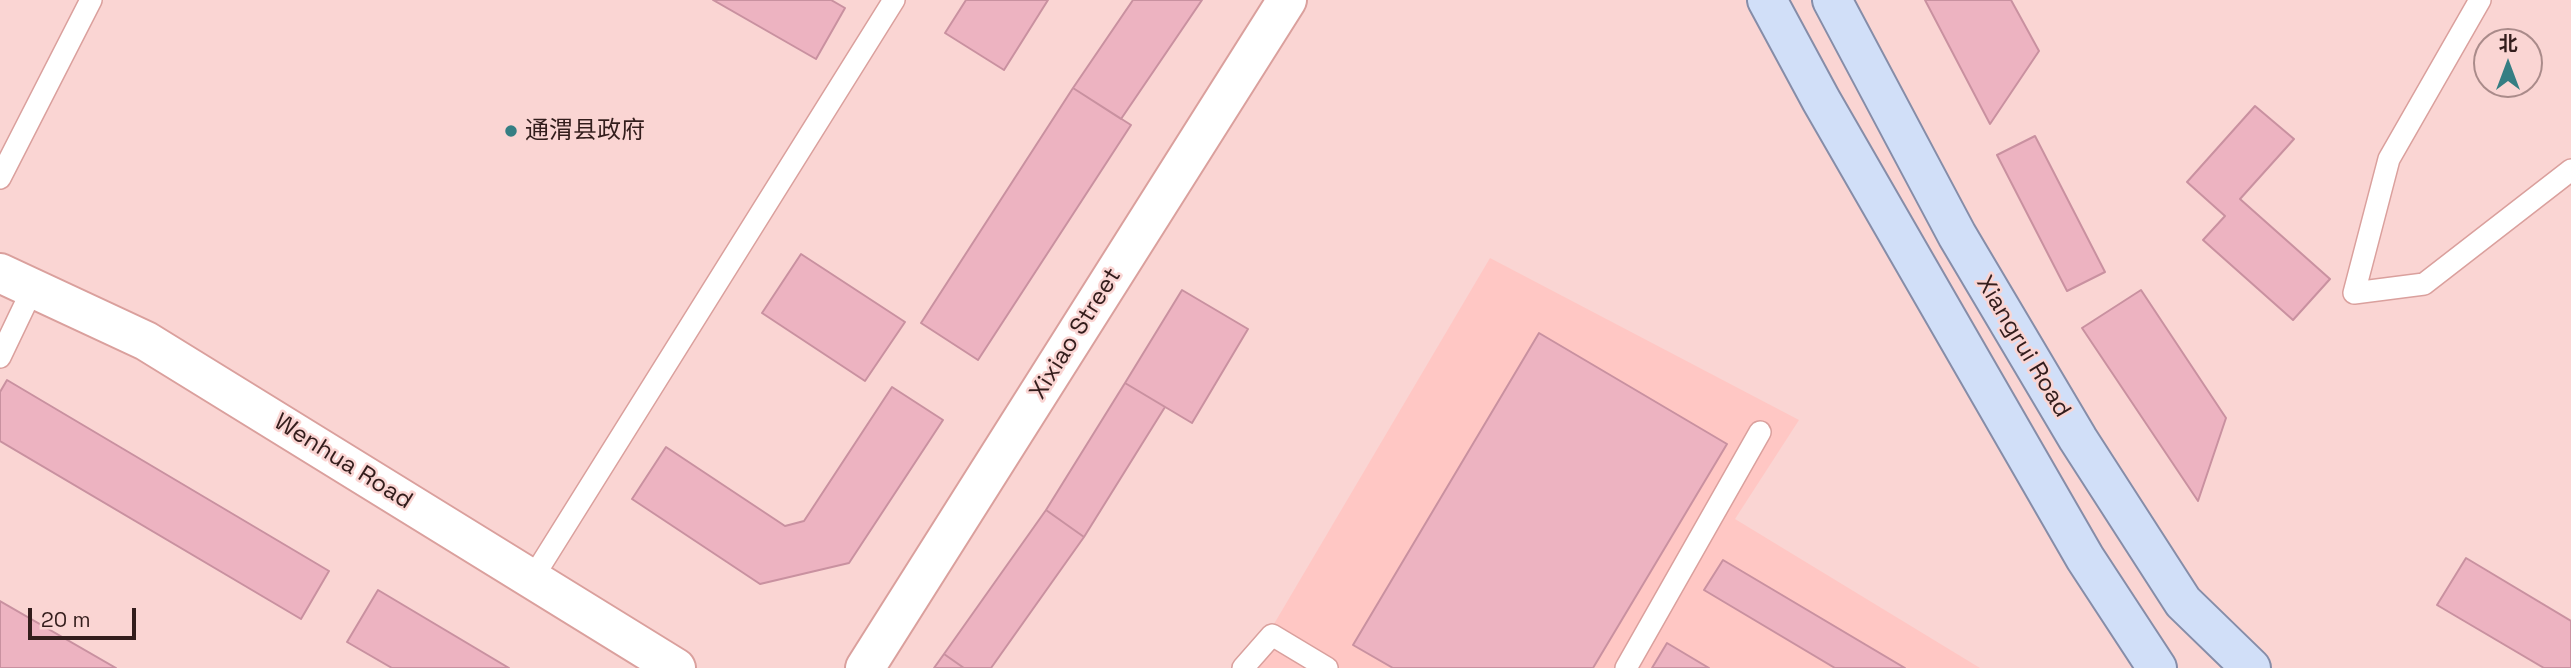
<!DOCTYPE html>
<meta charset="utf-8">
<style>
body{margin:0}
#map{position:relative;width:2571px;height:668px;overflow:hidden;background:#fad5d3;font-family:"Space Grotesk","Noto Sans SC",sans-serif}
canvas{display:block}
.north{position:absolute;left:2473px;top:28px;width:70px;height:70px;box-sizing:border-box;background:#fad5d3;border:2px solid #aa8b8a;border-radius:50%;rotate:0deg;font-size:19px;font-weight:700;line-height:28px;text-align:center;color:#331d1c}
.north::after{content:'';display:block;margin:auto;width:24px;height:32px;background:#357e83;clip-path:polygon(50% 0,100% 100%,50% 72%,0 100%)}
.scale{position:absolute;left:28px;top:608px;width:108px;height:32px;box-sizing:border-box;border:4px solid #331d1c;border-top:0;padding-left:9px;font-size:21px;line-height:24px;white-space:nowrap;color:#331d1c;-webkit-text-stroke:5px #fad5d3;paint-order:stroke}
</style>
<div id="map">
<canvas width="2571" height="668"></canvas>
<div class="north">北</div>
<div class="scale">20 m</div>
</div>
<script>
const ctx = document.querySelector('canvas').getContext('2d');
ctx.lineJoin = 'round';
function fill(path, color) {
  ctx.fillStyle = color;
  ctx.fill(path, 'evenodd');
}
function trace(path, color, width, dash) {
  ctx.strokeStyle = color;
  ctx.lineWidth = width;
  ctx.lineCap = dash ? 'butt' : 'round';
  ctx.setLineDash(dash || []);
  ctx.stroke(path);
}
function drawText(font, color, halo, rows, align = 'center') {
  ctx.font = font + ' "Space Grotesk","Noto Sans SC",sans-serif';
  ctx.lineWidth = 5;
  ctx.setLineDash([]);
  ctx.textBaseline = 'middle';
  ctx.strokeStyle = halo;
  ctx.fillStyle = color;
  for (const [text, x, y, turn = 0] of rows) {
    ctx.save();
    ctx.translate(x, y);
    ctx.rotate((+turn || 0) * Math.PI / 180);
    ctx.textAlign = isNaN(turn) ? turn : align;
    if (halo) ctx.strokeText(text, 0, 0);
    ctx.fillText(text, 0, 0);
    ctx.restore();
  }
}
const built = new Path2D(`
 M1490,258L1799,420L1735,519L1980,668H1248Z`);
const building = new Path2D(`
 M713,0H831L845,8L816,59Z
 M966,0H1048L1004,70L945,33Z
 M1133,0H1202L1121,119L1073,88Z
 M1925,0H2011L2039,51L1990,124Z
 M1073,88L1131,125L978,360L921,323Z
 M2255,106L2294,139L2240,199L2330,279L2293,320L2203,240L2225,216L2187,182Z
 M2035,136L2105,272L2067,291L1997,155Z
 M801,254L905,322L865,381L762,313Z
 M1182,290L1248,329L1192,423L1125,383Z
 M2141,290L2226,418L2198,501L2082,328Z
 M1539,333L1727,444L1593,668H1393L1353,645Z
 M7,380L329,571L301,619L0,441V392Z
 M1125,383L1165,407L1084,537L1046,510Z
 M892,387L943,420L849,563L760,584L632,499L666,447L785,526L804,521Z
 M1046,510L1084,537L991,668H964L944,654Z
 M2466,558L2571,621V668H2544L2437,605Z
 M1723,560L1905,668H1835L1704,590Z
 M378,590L509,668H392L347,642Z
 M0,601L116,668H0Z
 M1667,643L1709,668H1652Z
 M944,654L964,668H934Z`);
const service = new Path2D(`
 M2480,0L2389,159L2354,293L2424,284L2571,170
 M0,178L91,0
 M0,357L33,288
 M532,579L894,0
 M1243,668L1272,635L1327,668
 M1626,668L1760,432`);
const tertiary = new Path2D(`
 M865,668L1287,0`);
const secondary = new Path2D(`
 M0,273L146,341L676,668`);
const primary = new Path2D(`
 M1767,0L1821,100L2085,558L2157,668
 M1832,0L1957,235L2078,439L2183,602L2251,668`);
const markers = [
 [511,131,7,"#357e83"]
];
const poiNames = [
 ["通渭县政府",525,131]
];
const streetNames = [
 ["Xixiao Street",1076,334,-58],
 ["Xiangrui Road",2023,347,59],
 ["Wenhua Road",343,462,32]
];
fill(built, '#ffc7c4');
fill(building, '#edb3c1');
trace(building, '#c991a0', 2);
trace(service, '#daa09d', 24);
trace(tertiary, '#daa09d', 42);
trace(secondary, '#daa09d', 42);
trace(primary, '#868da8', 42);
trace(service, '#fff', 21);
trace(tertiary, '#fff', 38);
trace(secondary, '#fff', 38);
trace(primary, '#d1dff8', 38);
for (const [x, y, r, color] of markers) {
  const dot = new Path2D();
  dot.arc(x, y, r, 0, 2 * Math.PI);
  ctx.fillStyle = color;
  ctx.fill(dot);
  trace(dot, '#fad5d3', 2.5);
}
drawText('24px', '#331d1c', '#fad5d3', poiNames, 'left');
drawText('24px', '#331d1c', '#fad5d3', streetNames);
</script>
